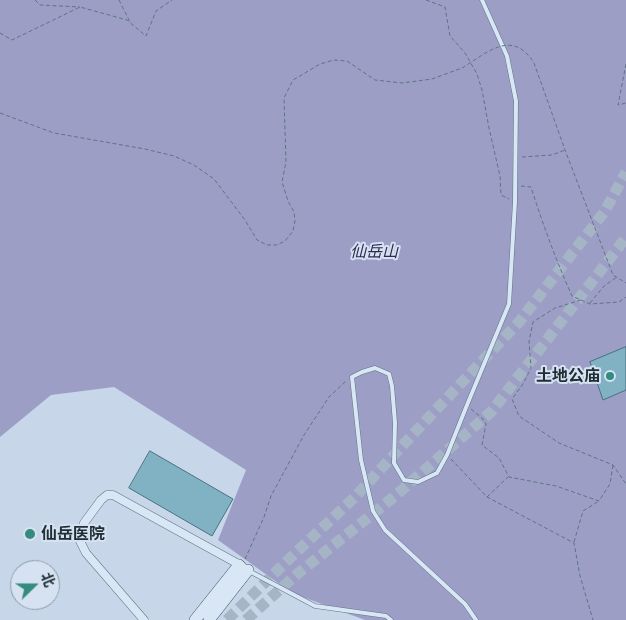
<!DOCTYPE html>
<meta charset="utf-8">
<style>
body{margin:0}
#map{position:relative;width:626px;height:620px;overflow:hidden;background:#c7d7e9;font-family:"PT Serif","Noto Sans SC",serif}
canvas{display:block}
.north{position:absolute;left:10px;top:560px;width:50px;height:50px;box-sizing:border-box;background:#d6e2f1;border:1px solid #8d9aa6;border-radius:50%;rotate:68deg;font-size:14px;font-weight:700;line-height:20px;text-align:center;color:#202e35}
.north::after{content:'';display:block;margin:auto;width:18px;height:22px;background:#358b7d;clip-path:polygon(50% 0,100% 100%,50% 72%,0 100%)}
</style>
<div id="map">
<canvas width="626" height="620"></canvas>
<div class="north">北</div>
</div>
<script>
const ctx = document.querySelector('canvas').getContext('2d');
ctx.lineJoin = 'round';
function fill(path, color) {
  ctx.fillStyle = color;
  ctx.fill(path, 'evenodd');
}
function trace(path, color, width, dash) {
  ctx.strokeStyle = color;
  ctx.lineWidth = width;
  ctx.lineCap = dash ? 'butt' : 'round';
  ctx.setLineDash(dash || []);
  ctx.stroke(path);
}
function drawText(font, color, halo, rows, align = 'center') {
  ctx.font = font + ' "PT Serif","Noto Sans SC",serif';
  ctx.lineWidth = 4;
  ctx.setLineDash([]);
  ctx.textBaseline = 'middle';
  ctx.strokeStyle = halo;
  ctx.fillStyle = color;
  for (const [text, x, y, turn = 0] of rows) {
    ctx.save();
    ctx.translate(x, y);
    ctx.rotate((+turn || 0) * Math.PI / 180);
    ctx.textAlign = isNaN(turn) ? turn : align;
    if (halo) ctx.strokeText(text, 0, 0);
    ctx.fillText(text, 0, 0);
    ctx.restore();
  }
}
const green = new Path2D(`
 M0,0H626V620H365L292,593L218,540L246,470L114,387L51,395L0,437Z`);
const building = new Path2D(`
 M626,347V390L603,400L590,362Z
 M150,451L233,499L212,536L129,488Z`);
const secondaryTunnel = new Path2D(`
 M227,620L288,560L354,498L415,432L519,322L605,211L626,172
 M246,620L296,575L395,496L491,412L618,248L626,237`);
const path = new Path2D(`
 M35,0L40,5L80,7
 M119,0L130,22
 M426,0L445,7L450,36L465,53L477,74L482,90L489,128L500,176L501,195L509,199
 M0,33L12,40L80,7L127,20L146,36L156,11L172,0
 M626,64L618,105L626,103
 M0,113L54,133L145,149L174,156L194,165L214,179L245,220L257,240L267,245H277L285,241L293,231L295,221L294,212L288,201L282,182L286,162L284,98L293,80L320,64L334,60L347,61L375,80L402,83L432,79L462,68
 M522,157L552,155L565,150
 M521,186L531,187C543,225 556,260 572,296L590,304L619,302L626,297
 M581,300L555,308L533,322L529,342L531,368L523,384L512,399L519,416L559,443L613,465L626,484
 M590,303L604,286L617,277
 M471,409L483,419L486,424L482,445L499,458L509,477L556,486L599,501L610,484L613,465
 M451,459L487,497L574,543L580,576L593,620
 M487,497L508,477
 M574,542L583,511L599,501
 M245,559L264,517L271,496L304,435L329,397L346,381`);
const lane = new Path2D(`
 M249,571L315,606L386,616L391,620
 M476,620L465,604L385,530L373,511L361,460L352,377L362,372L375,368L389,374L392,386L395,423L394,463L404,480L418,482L437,473L447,455L467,405L509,304L515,202L516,101L507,56L482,0`);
const street = new Path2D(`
 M144,620L86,553L79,539L84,523L101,500L107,495H113L242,566`);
const secondary = new Path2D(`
 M195,620L239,565
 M209,620L248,570`);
const pathBridge = new Path2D(`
 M462,68C487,53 512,28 534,63L565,150L613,275L626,283`);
const markers = [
 [610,376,5,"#358b7d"],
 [30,534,6,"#358b7d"]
];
const parkNames = [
 ["仙岳山",374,252]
];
const poiNames = [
 ["土地公庙",600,376],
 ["仙岳医院",41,534,"left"]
];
fill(green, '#9c9ec6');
fill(building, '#81b2c3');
trace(building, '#47727f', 1);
trace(secondaryTunnel, '#a6b5c5', 11, [11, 5.5]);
trace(lane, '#5e7583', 5);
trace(street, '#5e7583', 9);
trace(secondary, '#415965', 12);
trace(path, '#5e7583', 1, [4, 2.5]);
trace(lane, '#d9e6f5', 4);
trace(street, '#d9e6f5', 8);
trace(secondary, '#d9e6f5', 11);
trace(pathBridge, '#5e7583', 1, [4, 2.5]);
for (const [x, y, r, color] of markers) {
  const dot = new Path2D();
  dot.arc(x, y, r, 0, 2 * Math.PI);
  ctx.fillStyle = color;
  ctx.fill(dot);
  trace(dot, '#d6e2f1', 2);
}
drawText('italic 16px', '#2d294f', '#d6e2f1', parkNames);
drawText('bold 16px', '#202e35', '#d6e2f1', poiNames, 'right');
</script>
